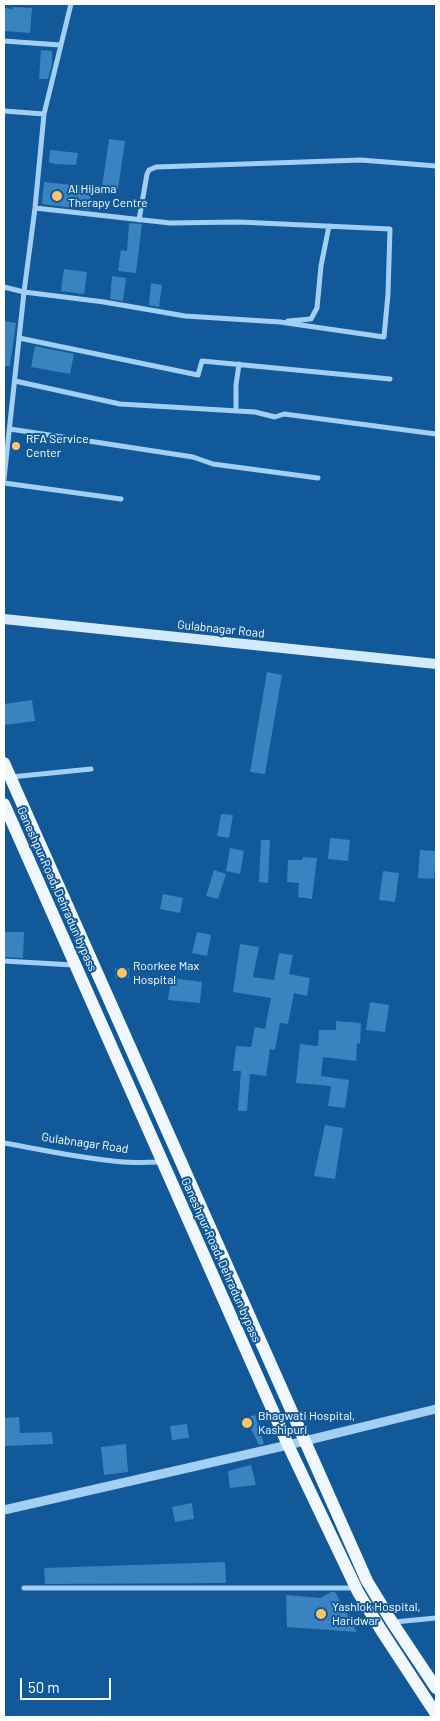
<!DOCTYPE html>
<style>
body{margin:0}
#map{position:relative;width:440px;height:1721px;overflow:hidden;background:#115999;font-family:Barlow,sans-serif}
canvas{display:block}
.frame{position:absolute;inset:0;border:5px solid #fff;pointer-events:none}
.scale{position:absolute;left:20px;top:1678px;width:91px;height:22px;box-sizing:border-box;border:2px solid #fff;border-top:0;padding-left:6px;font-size:15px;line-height:18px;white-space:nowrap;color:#fff;-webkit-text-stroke:4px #115999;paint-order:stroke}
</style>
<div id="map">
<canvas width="440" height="1721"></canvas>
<div class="frame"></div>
<div class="scale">50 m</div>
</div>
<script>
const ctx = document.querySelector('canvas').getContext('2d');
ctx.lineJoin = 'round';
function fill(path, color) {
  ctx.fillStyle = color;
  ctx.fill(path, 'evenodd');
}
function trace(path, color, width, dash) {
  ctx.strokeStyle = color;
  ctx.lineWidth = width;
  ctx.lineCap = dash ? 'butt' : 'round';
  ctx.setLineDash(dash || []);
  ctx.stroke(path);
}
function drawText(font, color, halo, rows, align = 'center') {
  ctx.font = font + ' Barlow,sans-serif';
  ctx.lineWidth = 4;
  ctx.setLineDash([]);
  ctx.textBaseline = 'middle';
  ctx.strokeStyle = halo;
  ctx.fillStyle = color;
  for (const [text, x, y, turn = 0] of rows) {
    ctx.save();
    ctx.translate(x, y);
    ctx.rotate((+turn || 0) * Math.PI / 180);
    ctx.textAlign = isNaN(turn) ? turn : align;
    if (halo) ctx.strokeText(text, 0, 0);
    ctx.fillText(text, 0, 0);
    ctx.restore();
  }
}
const building = new Path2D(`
 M13,7L32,8L30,33L4,31V8L13,9Z
 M41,50L52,51V63L48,79H39Z
 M109,139L125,141L118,189L102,187Z
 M50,150L78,153L76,165L54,164L49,162Z
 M44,182L92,187L89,210L42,204Z
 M129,223L142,224L136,273L118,271L121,250L127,251Z
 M64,269L87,272L84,294L61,291Z
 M112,276L126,278L123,301L110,299Z
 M151,283L162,285L159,307L149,305Z
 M4,321L16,323L10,366H4Z
 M35,346L74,354L70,374L31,367Z
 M267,672L282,675L265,774L250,772Z
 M32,700L35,721L4,725V704Z
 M221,814L233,815L229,838L217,836Z
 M330,838L350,840L348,861L328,859Z
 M261,840H270L268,883L259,882Z
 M230,848L244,851L240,874L226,871Z
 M420,850L436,851L434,879L418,878Z
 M303,857L317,858L312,899L298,897L299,883L287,882L288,860H302Z
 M214,870L226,874L218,899L206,896Z
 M383,871L399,873L395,902L379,900Z
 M163,894L183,898L180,913L160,909Z
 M4,932H24L23,958L4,957Z
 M197,932L211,935L207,956L192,953Z
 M240,944L259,947L253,977L274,980L279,953L293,955L289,974L310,978L307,996L294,993L288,1024L280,1023L275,1050L270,1049L266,1076L250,1074L247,1111H238L241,1071H233L236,1046L251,1047L255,1027L265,1029L271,998L233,992Z
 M115,968H129V978H115Z
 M171,978L202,982L200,1003L168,1000Z
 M370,1002L389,1005L385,1032L366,1030Z
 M336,1021L361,1023L360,1044L357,1043L356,1061L323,1057L321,1076L349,1080L345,1108L328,1106L331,1086L296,1083L300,1044L318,1046L319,1030H336Z
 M325,1125L343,1128L335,1179L314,1176Z
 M255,1415L264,1444L259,1445L250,1427L243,1429L240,1420Z
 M19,1417L20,1433L52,1432L53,1444L4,1446V1418Z
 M187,1424L189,1438L172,1440L170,1426Z
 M126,1444L128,1472L104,1475L101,1447Z
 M251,1465L256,1485L230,1488L228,1471Z
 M192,1503L194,1519L175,1522L172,1507Z
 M225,1562L226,1583L45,1584L44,1568Z
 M331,1592H335L357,1632L287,1627L286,1595L321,1598Z`);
const minor = new Path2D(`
 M4,41L60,45
 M4,111L44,114L71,4
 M139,220L147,174L149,170L156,167L361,160L436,166
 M4,287L24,292L35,208L44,114
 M288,321L311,319L317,308L321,266L329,226
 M19,338L198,375L202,361L390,379
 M15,381L120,404L255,412L275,417L284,414L436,434
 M236,411V385L239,364
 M10,429L193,457L213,464L318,478
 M4,479L24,292L104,302L185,316L280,322L384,337L388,294L390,229L239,222L170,223L35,208
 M4,483L121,499
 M11,777L91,769
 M4,961L73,965
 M4,1143C44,1150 83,1159 123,1162C136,1163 149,1162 162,1162
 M24,1588H354
 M394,1622L436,1618`);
const tertiary = new Path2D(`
 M4,1510L288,1445L436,1409`);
const secondary = new Path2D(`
 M4,619L436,664`);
const primary = new Path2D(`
 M4,763L367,1581L392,1622L436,1688
 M4,804L288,1445L358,1592L381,1630L436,1714`);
const markers = [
 [57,196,6,"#ffc466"],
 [16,446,5,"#ffc466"],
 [122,973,6,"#ffc466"],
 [247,1423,6,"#ffc466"],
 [321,1614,6,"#ffc466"]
];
const poiNames = [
 ["Al Hijama",68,189],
 ["Therapy Centre",68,203],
 ["RFA Service",26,439],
 ["Center",26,453],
 ["Roorkee Max",133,966],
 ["Hospital",133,980],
 ["Bhagwati Hospital,",258,1416],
 ["Kashipuri",258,1430],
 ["Yashlok Hospital,",332,1607],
 ["Haridwar",332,1621]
];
const streetNames = [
 ["Gulabnagar Road",221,629,6],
 ["Ganeshpur Road, Dehradun bypass",57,889,66],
 ["Gulabnagar Road",85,1143,8],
 ["Ganeshpur Road, Dehradun bypass",221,1260,66]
];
fill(building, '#3a83c1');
trace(minor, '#a3cff4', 5);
trace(tertiary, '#a3cff4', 9);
trace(secondary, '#d3e9fd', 10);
trace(primary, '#f0f7ff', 12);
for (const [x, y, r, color] of markers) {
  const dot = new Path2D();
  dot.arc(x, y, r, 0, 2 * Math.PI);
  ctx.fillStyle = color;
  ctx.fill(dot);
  trace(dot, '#115999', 2);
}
drawText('12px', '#fff', '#115999', poiNames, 'left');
drawText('12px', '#fff', '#115999', streetNames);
</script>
